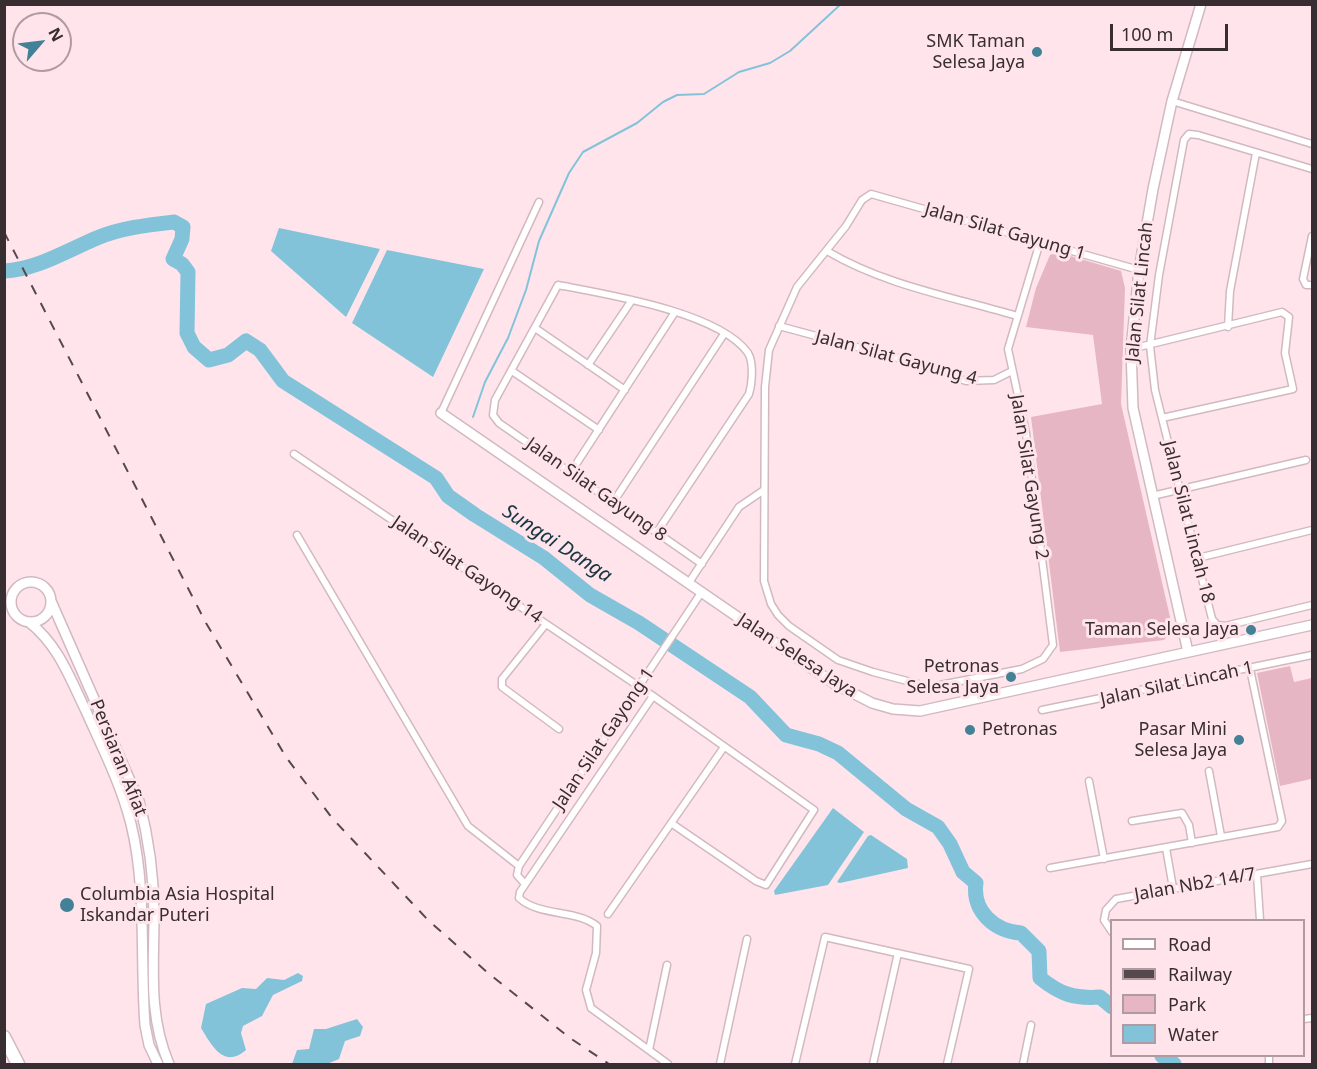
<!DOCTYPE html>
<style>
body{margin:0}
#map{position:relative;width:1317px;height:1069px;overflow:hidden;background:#ffe4ec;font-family:"Noto Sans",sans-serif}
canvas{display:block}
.frame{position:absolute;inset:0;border:6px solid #382e31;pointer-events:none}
.legend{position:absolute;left:1110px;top:919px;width:195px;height:138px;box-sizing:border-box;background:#ffe4ec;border:2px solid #af9ba1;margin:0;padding:8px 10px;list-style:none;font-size:18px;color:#382e31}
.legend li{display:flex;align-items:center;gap:12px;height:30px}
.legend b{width:30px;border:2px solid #af9ba1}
.north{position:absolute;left:12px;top:12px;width:60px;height:60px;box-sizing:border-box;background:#ffe4ec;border:2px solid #af9ba1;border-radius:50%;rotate:62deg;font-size:16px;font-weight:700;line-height:24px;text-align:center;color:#382e31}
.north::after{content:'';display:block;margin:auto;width:21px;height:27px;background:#428196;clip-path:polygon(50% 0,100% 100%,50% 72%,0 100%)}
.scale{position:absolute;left:1110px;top:24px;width:118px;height:27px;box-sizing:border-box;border:3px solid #382e31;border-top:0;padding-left:8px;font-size:18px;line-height:21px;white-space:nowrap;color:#382e31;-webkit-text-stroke:4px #ffe4ec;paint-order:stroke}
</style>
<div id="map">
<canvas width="1317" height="1069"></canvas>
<div class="frame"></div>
<ul class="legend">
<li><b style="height:8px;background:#fff"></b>Road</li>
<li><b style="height:8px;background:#56494d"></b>Railway</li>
<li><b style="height:16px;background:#e7b6c5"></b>Park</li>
<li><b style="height:16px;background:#83c3d9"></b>Water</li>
</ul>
<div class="north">N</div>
<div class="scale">100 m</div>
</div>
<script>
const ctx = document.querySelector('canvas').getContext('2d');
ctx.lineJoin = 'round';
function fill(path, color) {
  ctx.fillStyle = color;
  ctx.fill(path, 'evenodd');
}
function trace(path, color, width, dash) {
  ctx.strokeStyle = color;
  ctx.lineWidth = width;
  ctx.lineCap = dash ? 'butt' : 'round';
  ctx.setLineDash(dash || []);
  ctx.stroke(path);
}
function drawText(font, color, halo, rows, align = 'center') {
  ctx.font = font + ' "Noto Sans",sans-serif';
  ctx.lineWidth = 6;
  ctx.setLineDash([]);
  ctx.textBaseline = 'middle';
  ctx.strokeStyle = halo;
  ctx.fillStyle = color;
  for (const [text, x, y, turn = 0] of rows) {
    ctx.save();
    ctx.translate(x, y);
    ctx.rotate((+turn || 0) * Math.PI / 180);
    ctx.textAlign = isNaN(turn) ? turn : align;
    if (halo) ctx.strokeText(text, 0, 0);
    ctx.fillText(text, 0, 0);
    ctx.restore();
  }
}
const green = new Path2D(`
 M1057,252L1121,271L1125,288L1121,404L1173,630L1164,640L1060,652L1031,417L1102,404L1093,335L1026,327L1036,288L1050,255Z
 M1290,666L1294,682L1312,678V786L1311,779L1280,786L1257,673Z`);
const water = new Path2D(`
 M279,228L380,249L346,317L271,251Z
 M387,250L484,269L433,377L352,323Z
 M833,808L864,832L828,885L775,895L774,891Z
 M871,835L907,859L908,868L840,883L837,882L868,836Z
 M298,973L303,976L302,981L273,995L262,1016L243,1026L241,1033L246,1050C224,1069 212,1046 201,1028L206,1004L242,988L256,989L267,978L284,980Z
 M357,1019L363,1027L360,1036L345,1041L339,1059L327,1064H292L297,1050L309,1049L314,1029H326Z`);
const stream = new Path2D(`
 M473,417L485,382L508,338L526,290L539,241L569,173L583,152L637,123L663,102L677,95L704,94L739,72L770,63L790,51L841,4`);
const river = new Path2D(`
 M4,271C36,270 68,250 97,238C121,228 148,225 174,222L183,227L182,239L173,259L182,264L188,272L187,333L194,347L209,360L228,355L246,341L260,350L283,381L436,478L448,496L475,515L544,558L590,595L639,623L750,697L786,735L819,744L838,753L906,809L938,827L950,844L963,872L976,883C972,911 994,931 1021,933L1039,951L1040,978C1060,994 1074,999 1100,997L1112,1007
 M1162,1056L1174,1064`);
const street = new Path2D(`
 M1172,101L1312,144
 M1312,169L1198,135L1189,134L1184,140L1159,275L1150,346L1155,390L1212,619L1217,625L1225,626L1312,605
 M1312,236L1303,279L1306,285H1312
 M1040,242L1008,349L1026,433L1053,645L1043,659L1022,669L930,687L873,672L838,660L789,626L778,615L771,604L764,581L765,387L769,350L797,287L846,226L862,200L871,194L1139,270
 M827,251C884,285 953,297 1017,316
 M779,326L905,360L966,381L994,380L1012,371
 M1228,327L1230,291L1256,153
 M535,328L625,390
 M1131,349L1282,312L1289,317L1285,353L1293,389L1162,418
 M588,365L632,300
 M512,371L599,430
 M441,413L539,202
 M294,454L653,696L520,892L519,898C540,917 576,909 597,926L596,953L586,990L591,1008L668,1064
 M571,472L675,312
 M1152,496L1306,460
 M614,501L724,334
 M657,532L749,394C752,384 754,363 748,353C719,312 605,294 558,285L495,400L493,415L499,423L702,564
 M297,535L468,826L519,866
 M1198,558L1312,530
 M688,584L739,507L764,490
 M546,624L502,679V687L559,729
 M653,696L814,810L766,885L756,881L671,823
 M1042,710L1312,655
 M1209,771L1221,836
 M1089,781L1104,859
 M1132,821L1182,813L1189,825L1192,843
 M1166,848L1173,888
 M1050,868L1278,827L1282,821L1250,669
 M1257,875L1260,920
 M525,884L517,875L519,866L701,593
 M608,914L724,747
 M1112,932L1104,920L1106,910L1116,899L1312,864
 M1304,1019L1312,1018
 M649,1050L667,965
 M1269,1056V1064
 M720,1064L747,939
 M795,1064L825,937L969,969L947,1064
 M873,1064L898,953
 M1023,1064L1031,1025`);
const secondary = new Path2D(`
 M441,413L835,684L872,703L893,709L920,711L1312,625
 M11 602a20 20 0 1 1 40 0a20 20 0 1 1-40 0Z
 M51,601L139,801C149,839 154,876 154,915C154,967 148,1015 169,1064
 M29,622C58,645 69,676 85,709C102,747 121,784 131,824C147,889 140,959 145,1025L149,1045L158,1064
 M1188,652L1133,408L1131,349L1139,270L1153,189L1172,101L1201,4`);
const highway = new Path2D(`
 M4,1037L18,1064`);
const rail = new Path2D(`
 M4,232L206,623L286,757L332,818L428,920L488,973L570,1038L609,1064`);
const markers = [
 [1037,52,6,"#428196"],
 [1251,630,6,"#428196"],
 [1011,677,6,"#428196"],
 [970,730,6,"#428196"],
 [1239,740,6,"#428196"],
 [67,905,8,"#428196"]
];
const poiNames = [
 ["SMK Taman",1025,42],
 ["Selesa Jaya",1025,63],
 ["Taman Selesa Jaya",1239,630],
 ["Petronas",999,667],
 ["Selesa Jaya",999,688],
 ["Petronas",982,730,"left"],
 ["Pasar Mini",1227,730],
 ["Selesa Jaya",1227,751],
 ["Columbia Asia Hospital",80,895,"left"],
 ["Iskandar Puteri",80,916,"left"]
];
const streetNames = [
 ["Jalan Silat Gayung 1",1005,232,16],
 ["Jalan Silat Lincah",1140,292,-84],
 ["Jalan Silat Gayung 4",896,358,15],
 ["Jalan Silat Gayung 2",1029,477,81],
 ["Jalan Silat Gayung 8",596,490,35],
 ["Jalan Silat Lincah 18",1188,522,76],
 ["Jalan Silat Gayong 14",467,570,34],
 ["Jalan Selesa Jaya",797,656,33],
 ["Jalan Silat Lincah 1",1177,684,-12],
 ["Jalan Silat Gayong 1",604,739,-56],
 ["Persiaran Afiat",118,758,68],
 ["Jalan Nb2 14/7",1195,885,-10]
];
const waterNames = [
 ["Sungai Danga",557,544,33]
];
fill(green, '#e7b6c5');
fill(water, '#83c3d9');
trace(stream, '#83c3d9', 2);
trace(river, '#83c3d9', 15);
trace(street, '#d2b9c1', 9);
trace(secondary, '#d2b9c1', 12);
trace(highway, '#d2b9c1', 15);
trace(street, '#fff', 6);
trace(secondary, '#fff', 9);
trace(highway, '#fff', 12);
trace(rail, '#56494d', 2, [10, 10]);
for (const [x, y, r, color] of markers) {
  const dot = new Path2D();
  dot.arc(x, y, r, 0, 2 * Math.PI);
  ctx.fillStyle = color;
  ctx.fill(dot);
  trace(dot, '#ffe4ec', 2);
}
drawText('18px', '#382e31', '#ffe4ec', poiNames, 'right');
drawText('18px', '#382e31', '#ffe4ec', streetNames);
drawText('italic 20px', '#183742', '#ffe4ec', waterNames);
</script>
